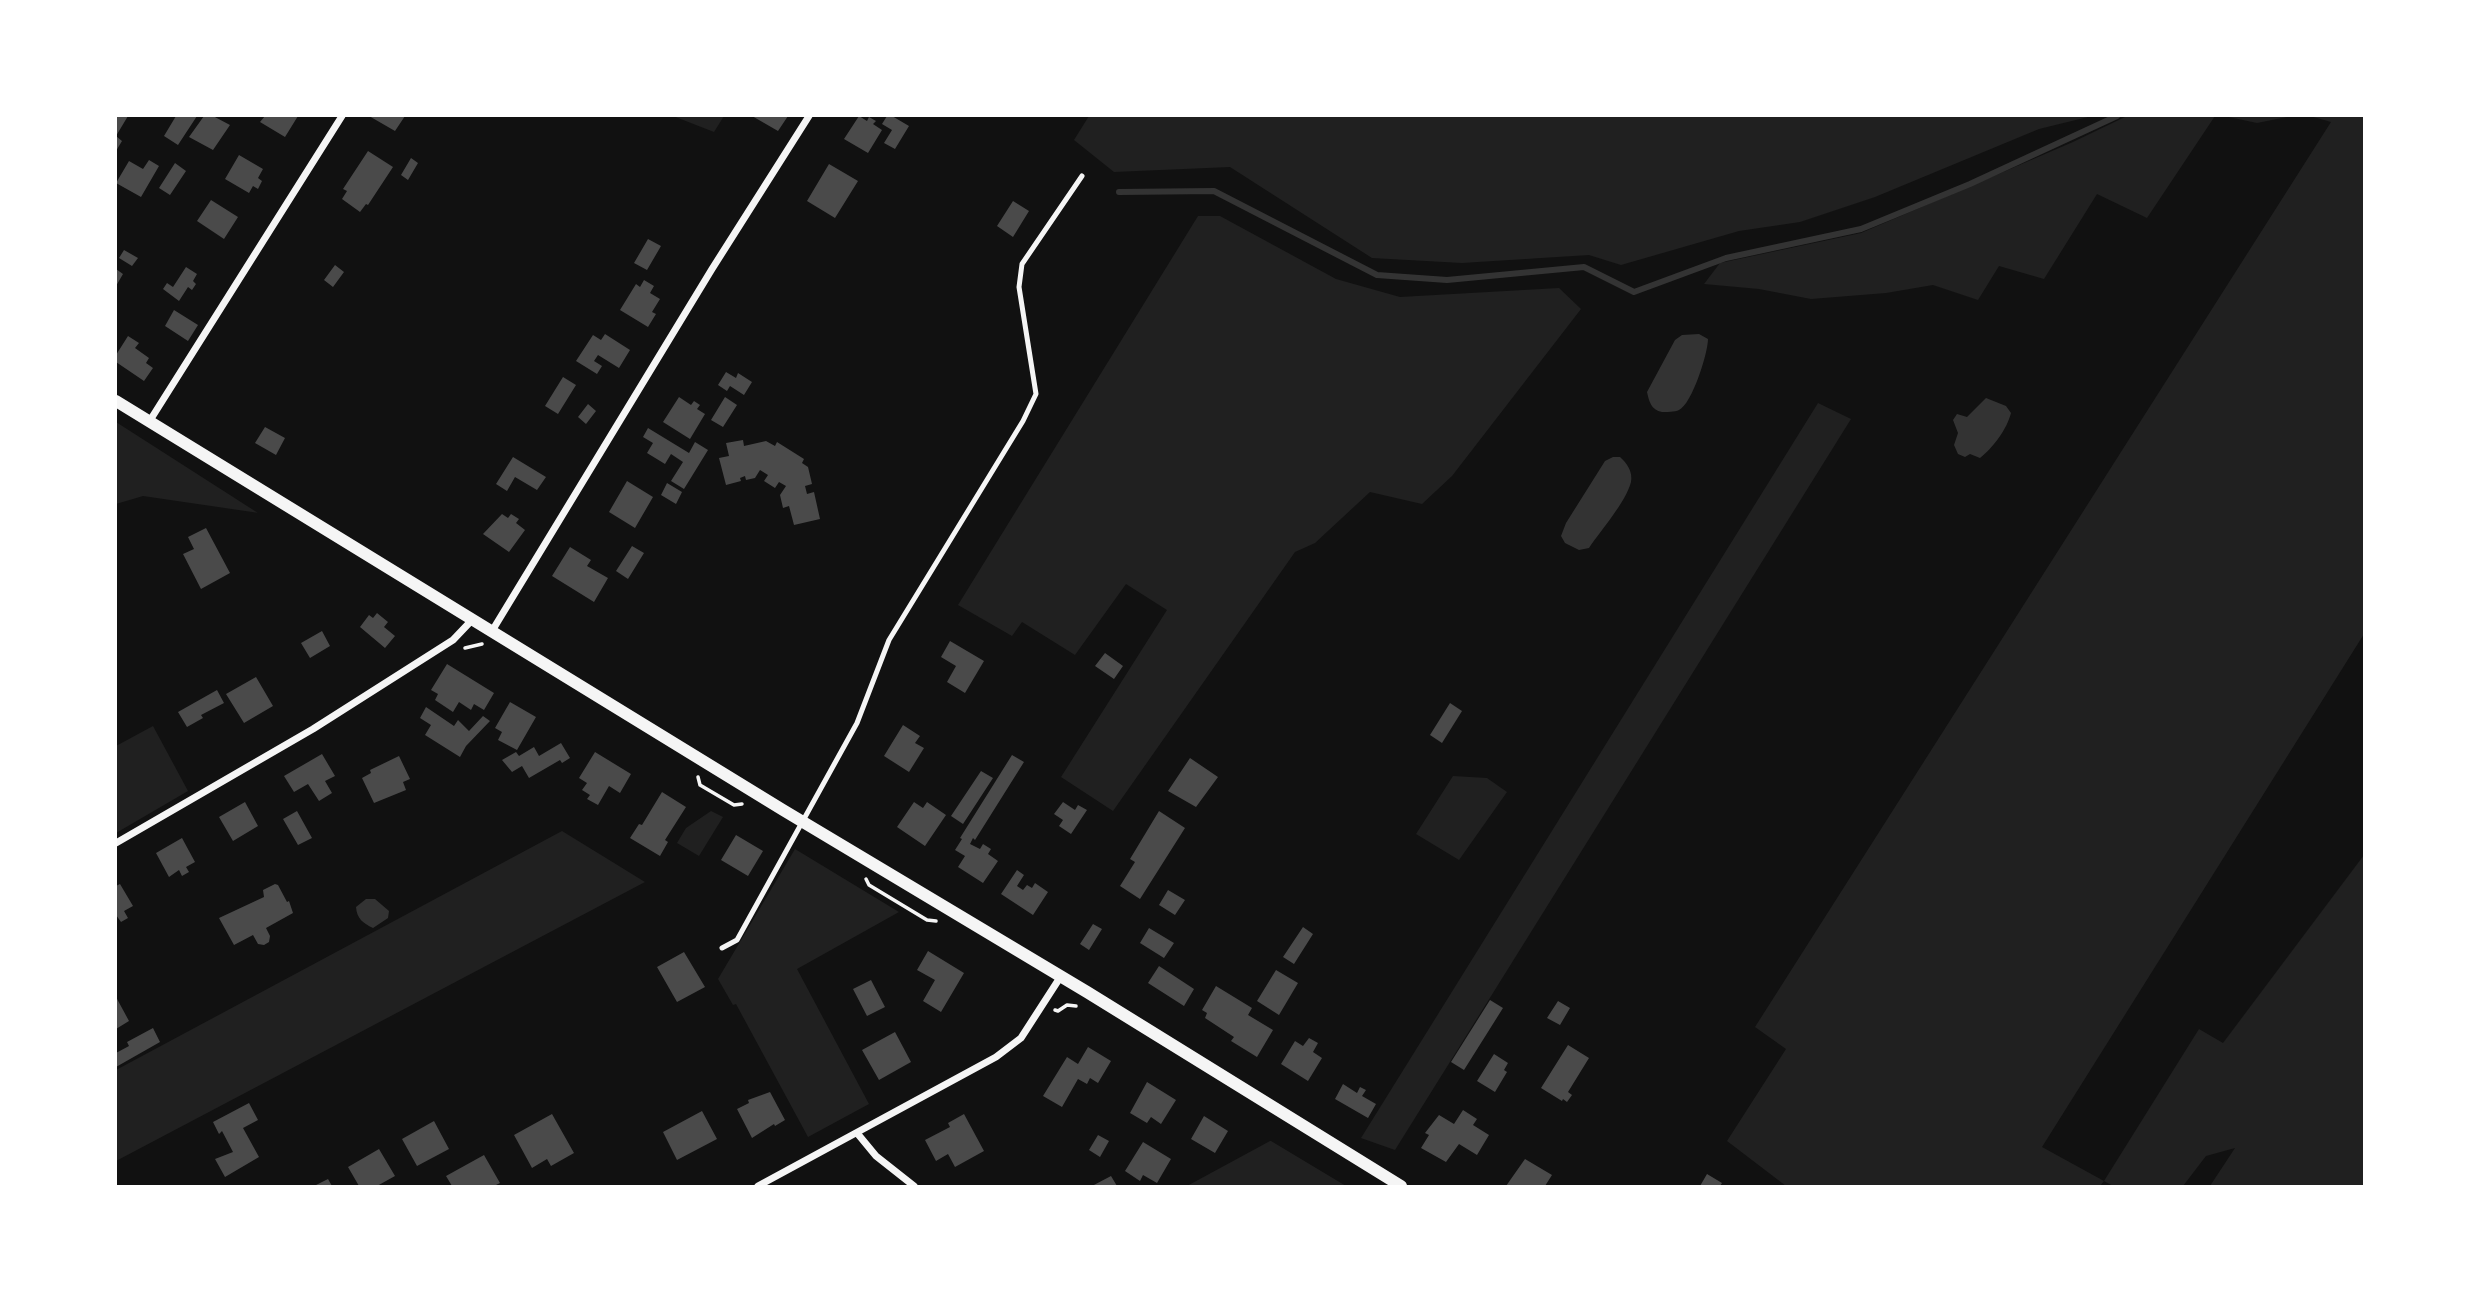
<!DOCTYPE html>
<style>
body{margin:0}
#map{position:relative;width:2480px;height:1302px;overflow:hidden;background:#111;font-family:"DM Sans",sans-serif}
canvas{display:block}
.frame{position:absolute;inset:0;border:117px solid #fff;pointer-events:none}
</style>
<div id="map">
<canvas width="2480" height="1302"></canvas>
<div class="frame"></div>
</div>
<script>
const ctx = document.querySelector('canvas').getContext('2d');
ctx.lineJoin = 'round';
function fill(path, color) {
  ctx.fillStyle = color;
  ctx.fill(path, 'evenodd');
}
function trace(path, color, width, dash) {
  ctx.strokeStyle = color;
  ctx.lineWidth = width;
  ctx.lineCap = dash ? 'butt' : 'round';
  ctx.setLineDash(dash || []);
  ctx.stroke(path);
}
const green = new Path2D(`
 M673,116H724L714,132Z
 M1089,116H2092L2039,129L1875,197L1800,222L1739,231L1621,265L1589,255L1462,263L1372,258L1230,167L1114,172L1074,140Z
 M2127,116H2215L2147,218L2097,194L2044,279L1999,266L1978,300L1933,285L1886,293L1811,299L1759,289L1704,284L1720,263L1861,233L2073,142Z
 M2224,116H2292L2257,123Z
 M2310,116H2364V634L2042,1147L2104,1181L2199,1029L2223,1043L2364,855V1186H2210L2235,1148L2206,1156L2183,1186H2113L2104,1181L2100,1186H1786L1727,1141L1786,1049L1755,1027L2331,122Z
 M1198,216H1220L1336,279L1400,297L1559,288L1581,309L1452,476L1422,504L1370,492L1315,543L1295,552L1113,811L1061,777L1167,610L1126,584L1075,655L1022,622L1012,636L958,605Z
 M1818,403L1851,419L1395,1150L1361,1138Z
 M116,422L258,513H259L143,496L116,504Z
 M153,726L188,791L116,833V746Z
 M1453,776L1487,778L1507,792L1459,860L1416,834Z
 M711,811L723,817L699,856L677,843L686,828Z
 M562,831L645,882L116,1161V1070Z
 M795,849L899,912L797,969L869,1104L808,1137L736,1004L733,1005L718,979Z
 M1271,1141L1346,1186H1187L1270,1141Z`);
const water = new Path2D(`
 M1699,334L1708,339C1708,353 1692,404 1679,410C1675,412 1666,412 1662,412C1651,410 1649,401 1647,392L1675,340L1682,335Z
 M1986,398L2006,406L2011,413C2007,429 1993,448 1980,458L1970,454L1965,457L1958,454L1954,445L1958,433L1953,420L1957,414L1967,417Z
 M1613,457H1620C1627,463 1633,472 1631,482C1626,502 1601,530 1589,548L1579,550L1565,543L1561,536L1566,523L1605,461Z
 M366,899H375L389,911L388,918L373,928C363,923 357,919 356,907Z`);
const stream = new Path2D(`
 M1119,192L1214,191L1377,275L1447,280L1584,267L1634,292L1726,258L1861,229L1970,184L2117,116`);
const building = new Path2D(`
 M116,116H128L116,136Z
 M176,116H197L178,145L164,136Z
 M204,116H213L230,125L213,150L189,137Z
 M265,116H298L285,137L260,122Z
 M369,116H405L395,131Z
 M752,116H788L778,131Z
 M859,116L867,121L869,117L876,121L873,124L882,130L868,153L844,139Z
 M887,116H892L909,126L895,149L884,143L892,130L882,124Z
 M116,136L122,141L116,151Z
 M368,151L393,167L368,205L366,204L360,212L342,199L347,191L343,189Z
 M239,155L263,169L258,178L262,181L258,189L253,186L249,193L225,179Z
 M411,158L418,163L408,180L401,175Z
 M149,160L159,166L141,197L116,183L129,161L143,169Z
 M175,163L186,171L170,195L159,188Z
 M829,164L858,181L835,218L807,201Z
 M211,200L238,217L224,239L197,221Z
 M1013,201L1029,211L1013,237L997,226Z
 M648,239L661,246L647,270L634,263Z
 M124,250L138,258L132,266L119,258Z
 M335,265L344,272L333,287L324,280Z
 M186,267L197,274L193,281L196,284L192,290L188,287L179,301L163,289L167,283L173,287Z
 M116,269L123,274L116,286Z
 M644,280L654,286L650,293L660,299L652,312L656,314L648,327L620,310L636,284L640,287Z
 M174,310L198,325L188,341L165,326Z
 M605,334L630,350L619,368L598,355L594,361L602,366L597,374L576,361L593,335L601,340Z
 M128,336L139,343L135,348L149,358L146,363L153,368L144,381L116,362V355Z
 M726,372L736,378L738,373L752,382L744,395L730,386L727,391L718,385Z
 M563,377L576,385L558,414L545,406Z
 M679,397L691,405L694,401L700,405L697,409L705,414L690,439L663,422Z
 M725,397L737,405L723,427L711,420Z
 M588,404L596,411L586,424L578,417Z
 M265,427L285,438L276,455L255,443Z
 M648,428L689,453L695,442L708,450L684,489L671,481L683,462L671,454L665,464L647,453L653,443L643,437Z
 M743,440L744,446L766,441L775,446L777,442L804,459L802,463L808,467L812,484L805,486L807,494L814,492L820,519L794,525L789,506L783,508L780,495L786,486L779,482L775,488L764,481L768,475L760,470L755,478L746,480L745,476L740,478L741,481L726,485L719,458L729,456L726,443Z
 M513,457L546,477L537,490L515,477L507,491L496,484Z
 M627,481L653,497L635,528L609,512Z
 M667,483L682,492L676,504L661,495Z
 M502,514L508,518L511,514L519,519L516,523L525,530L509,552L483,534Z
 M206,528L230,573L201,589L183,554L194,549L188,537Z
 M632,546L644,553L628,579L616,571Z
 M570,547L591,560L587,566L608,578L594,602L552,576Z
 M377,613L388,622L384,627L395,636L385,648L360,627L369,615L373,618Z
 M322,631L330,646L310,658L301,643Z
 M950,641L984,661L965,693L947,682L956,666L941,657Z
 M1105,653L1123,666L1114,679L1095,666Z
 M447,664L494,693L484,710L474,704L471,710L459,702L453,712L435,700L438,694L431,690Z
 M256,677L273,706L244,723L226,694Z
 M217,690L224,703L201,715L203,718L187,727L178,712Z
 M510,702L536,717L517,750L498,740L502,732L495,728Z
 M1450,703L1462,711L1442,743L1430,735Z
 M426,707L454,726L458,720L469,731L483,716L490,721L466,746L460,757L425,735L431,725L420,718Z
 M903,725L920,736L915,743L924,748L909,772L884,756Z
 M561,743L570,758L562,763L560,760L529,778L522,766L512,772L502,760L516,752L519,756L534,747L539,756Z
 M595,752L631,774L620,793L609,786L598,805L587,799L590,795L582,790L587,783L579,778Z
 M322,754L335,776L325,781L332,793L319,801L308,784L294,792L284,776Z
 M1012,755L1024,762L975,840L973,838L970,844L980,849L983,844L991,849L988,854L998,861L983,883L958,867L965,856L955,850L962,839L960,838Z
 M399,756L410,779L403,782L406,790L374,803L362,778L371,773L370,770Z
 M1190,758L1218,777L1196,807L1168,791Z
 M981,771L993,778L963,824L951,816Z
 M662,792L686,807L665,840L668,842L660,856L630,838L639,824L642,825Z
 M245,802L258,826L233,841L219,817Z
 M914,802L923,808L927,802L946,815L925,846L897,827Z
 M1063,802L1075,810L1078,805L1087,810L1071,834L1059,826L1063,820L1054,814Z
 M297,811L312,838L298,845L283,819Z
 M1159,811L1185,828L1140,899L1120,886L1135,862L1130,859Z
 M736,835L763,851L748,876L721,860Z
 M182,838L195,862L186,867L189,872L182,876L179,870L169,877L156,853Z
 M1017,870L1024,875L1017,886L1023,890L1027,885L1032,888L1035,883L1048,892L1033,915L1001,894Z
 M120,884L133,906L124,911L128,918L121,922L116,915V886Z
 M275,884L278,885L287,902L289,901L293,913L266,928L270,936L269,942L264,945L258,944L253,935L234,945L219,918L264,897L263,890Z
 M1168,890L1185,900L1175,915L1159,905Z
 M1093,924L1102,929L1089,950L1080,944Z
 M1303,927L1313,934L1294,964L1283,957Z
 M1149,928L1174,943L1164,958L1140,943Z
 M928,951L964,973L941,1012L923,1001L935,980L917,970Z
 M684,952L705,987L677,1002L657,967Z
 M1159,966L1194,989L1184,1006L1148,983Z
 M1276,970L1298,983L1279,1015L1257,1001Z
 M871,980L885,1007L867,1016L853,989Z
 M1216,986L1252,1008L1248,1015L1273,1030L1257,1057L1231,1041L1234,1037L1205,1018L1207,1013L1202,1010Z
 M116,997L129,1021L116,1029Z
 M1490,1000L1503,1008L1464,1070L1451,1062Z
 M1558,1001L1570,1008L1560,1025L1547,1018Z
 M153,1028L160,1042L116,1067V1053L129,1046L127,1042Z
 M895,1032L911,1062L879,1080L862,1050Z
 M1309,1038L1318,1043L1313,1052L1322,1058L1308,1081L1281,1064L1295,1041L1303,1046Z
 M1568,1045L1589,1058L1568,1092L1572,1095L1567,1102L1563,1099L1562,1101L1541,1088Z
 M1088,1047L1111,1061L1098,1083L1090,1078L1087,1084L1078,1079L1062,1107L1043,1096L1067,1057L1078,1064Z
 M1494,1054L1508,1063L1504,1070L1507,1072L1495,1092L1477,1081Z
 M1147,1082L1176,1100L1161,1124L1151,1117L1147,1123L1130,1113Z
 M1343,1084L1357,1093L1360,1087L1366,1090L1362,1096L1376,1104L1368,1118L1335,1099Z
 M770,1092L785,1120L775,1126L774,1124L752,1138L737,1109L749,1103L748,1100Z
 M249,1103L258,1120L243,1128L259,1157L225,1177L215,1159L233,1152L222,1131L219,1134L213,1122Z
 M1463,1110L1477,1119L1473,1125L1489,1135L1477,1155L1459,1144L1446,1162L1421,1148L1429,1135L1425,1133L1439,1115L1454,1124Z
 M702,1111L717,1139L677,1160L663,1132Z
 M552,1114L574,1153L551,1166L547,1159L532,1168L514,1135Z
 M964,1114L984,1151L955,1167L948,1154L936,1161L925,1140L950,1127L948,1123Z
 M1204,1116L1228,1131L1215,1153L1191,1139Z
 M434,1121L449,1149L417,1166L402,1139Z
 M1098,1135L1109,1141L1100,1157L1089,1150Z
 M1143,1142L1171,1159L1157,1183L1143,1175L1140,1181L1125,1171Z
 M379,1149L395,1176L377,1186H359L348,1167Z
 M484,1155L500,1183L494,1186H452L446,1176Z
 M1525,1159L1552,1175L1545,1186H1506Z
 M1707,1174L1722,1183L1720,1186H1700Z
 M1111,1176L1117,1186H1092Z
 M328,1179L332,1186H314Z`);
const path = new Path2D(`
 M465,648L482,644
 M698,777L700,785L734,805L742,804
 M866,879L869,885L927,920L936,921
 M1055,1010L1058,1011L1067,1005L1076,1006`);
const service = new Path2D(`
 M722,948L737,940L857,723L889,640L1023,421L1036,394L1019,287L1022,264L1082,176`);
const minor = new Path2D(`
 M149,422L342,116
 M492,631L712,269L809,116
 M116,843L313,729L453,640L472,620
 M857,1133L876,1156L914,1186
 M758,1186L996,1057L1021,1038L1061,976`);
const tertiary = new Path2D(`
 M116,401L783,810L1087,992L1401,1186`);
fill(green, '#202020');
fill(water, '#333');
trace(stream, '#333', 6);
fill(building, '#4a4a4a');
trace(path, '#f5f5f5', 3.5);
trace(service, '#f5f5f5', 5);
trace(minor, '#f5f5f5', 7);
trace(tertiary, '#f5f5f5', 12);
</script>
